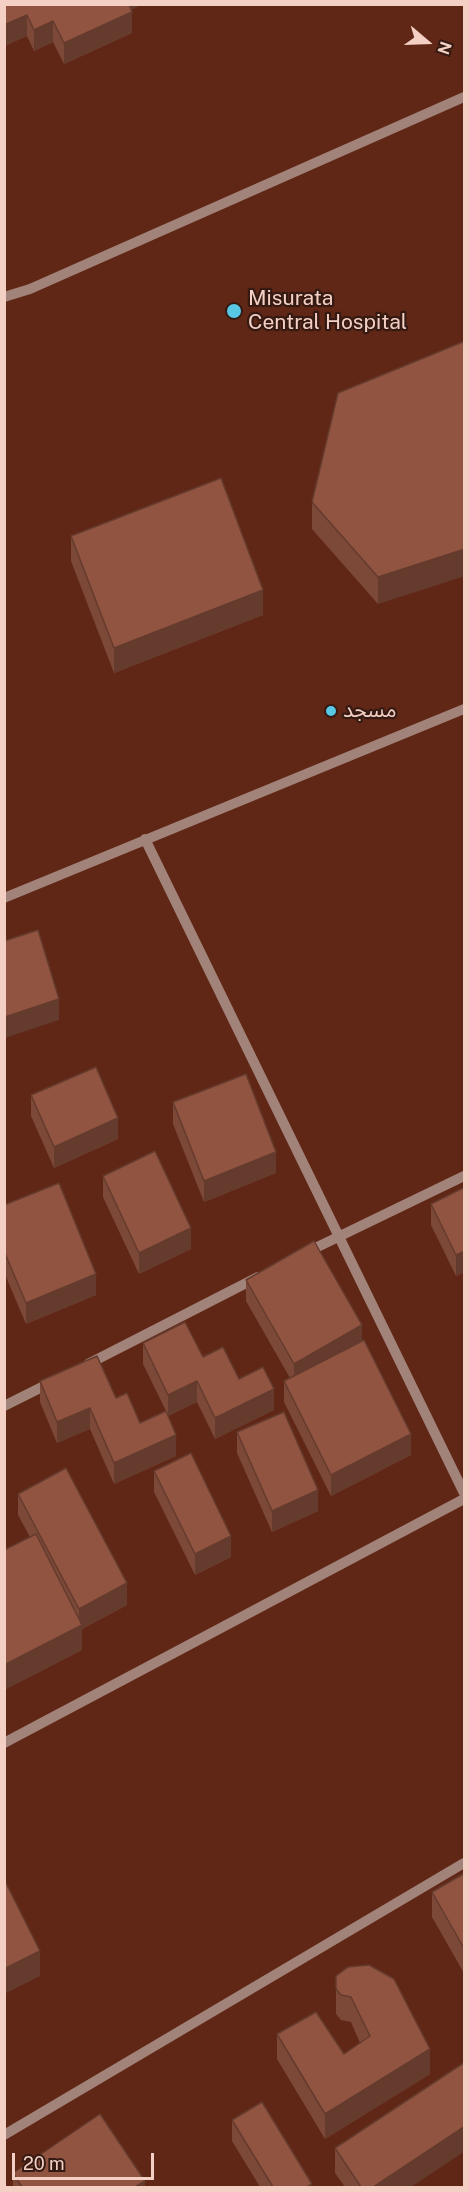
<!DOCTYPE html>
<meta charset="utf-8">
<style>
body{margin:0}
#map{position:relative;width:469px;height:2192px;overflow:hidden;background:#612716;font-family:"Public Sans",sans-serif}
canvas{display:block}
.frame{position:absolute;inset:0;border:6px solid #f4d0c4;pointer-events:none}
.north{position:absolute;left:397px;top:12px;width:60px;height:60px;-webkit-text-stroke:4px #341a12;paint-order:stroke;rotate:109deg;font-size:16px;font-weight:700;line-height:24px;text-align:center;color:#f4d0c4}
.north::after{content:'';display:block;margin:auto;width:21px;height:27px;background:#f4d0c4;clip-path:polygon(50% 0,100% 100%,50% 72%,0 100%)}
.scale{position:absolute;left:12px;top:2153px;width:142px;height:27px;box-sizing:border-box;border:3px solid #f4d0c4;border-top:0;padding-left:8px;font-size:18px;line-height:21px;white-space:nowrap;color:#f4d0c4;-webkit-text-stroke:4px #341a12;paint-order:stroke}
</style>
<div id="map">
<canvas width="469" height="2192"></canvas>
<div class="frame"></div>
<div class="north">N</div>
<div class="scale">20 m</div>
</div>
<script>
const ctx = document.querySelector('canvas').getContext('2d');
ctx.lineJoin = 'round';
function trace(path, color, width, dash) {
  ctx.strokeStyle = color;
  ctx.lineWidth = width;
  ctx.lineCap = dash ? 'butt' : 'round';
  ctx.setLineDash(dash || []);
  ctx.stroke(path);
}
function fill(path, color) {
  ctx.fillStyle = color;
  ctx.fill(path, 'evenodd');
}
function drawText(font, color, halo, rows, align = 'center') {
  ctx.font = font + ' "Public Sans","Noto Sans Arabic",sans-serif';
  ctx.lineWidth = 4.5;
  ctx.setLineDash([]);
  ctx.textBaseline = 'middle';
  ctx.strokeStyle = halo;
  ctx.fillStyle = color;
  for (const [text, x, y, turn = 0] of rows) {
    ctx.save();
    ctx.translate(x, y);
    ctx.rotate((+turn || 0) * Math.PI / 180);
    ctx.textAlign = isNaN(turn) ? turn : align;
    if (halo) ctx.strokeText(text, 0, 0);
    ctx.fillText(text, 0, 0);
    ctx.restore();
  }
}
const minor = new Path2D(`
 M4,297L30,289L464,97
 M145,839L464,1493
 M4,898L464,709
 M307,1252L464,1176
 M88,1364L258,1277
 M4,1406L52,1382
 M4,1743L464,1499
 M4,2135L464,1863`);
const wall = new Path2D(`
 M4,4L131,10L132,33L64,64L53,42L34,51L27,36L4,46Z
 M465,341L378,604L312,529V502Z
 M71,536L263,615L114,673L71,561Z
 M31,1095L118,1139L54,1168L31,1116Z
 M173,1102L276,1173L204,1202L173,1124Z
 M103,1176L191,1249L139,1274L103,1197Z
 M465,1187V1272L456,1276L431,1225V1204Z
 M4,1205L96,1295L26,1324L4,1272Z
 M246,1280L362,1341L411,1455L331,1496L284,1402V1381L290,1378L246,1301Z
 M143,1343L203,1357L239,1379L274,1410L215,1439L197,1402L168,1416L176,1456L114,1484L90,1429L57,1443L40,1402V1381L116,1398L140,1423L166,1411L143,1364Z
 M237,1432L318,1511L272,1532L237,1453Z
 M154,1471L231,1557L195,1575L154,1492Z
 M18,1494L127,1605L82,1629V1650L4,1690V1550L30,1537L18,1515Z
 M465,1873V1975L432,1917V1892Z
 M336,1976L430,2074L325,2139L277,2059V2034L344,2054L360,2043L351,2022L341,2020L336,2014Z
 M232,2120L312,2187H260L232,2141Z
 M335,2148L411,2187H345L335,2173Z
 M13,2173L145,2187H13Z`);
const shadedWall = new Path2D(`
 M124,4H144L124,13Z
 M132,12V33L64,64V43Z
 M27,15V36L4,46V25Z
 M53,21V42L34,51V30Z
 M465,549V576L378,604V577Z
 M263,590V615L114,673V648Z
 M59,999V1020L5,1038V1017Z
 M118,1118V1139L54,1168V1147Z
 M276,1152V1173L204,1202V1181Z
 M191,1228V1249L139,1274V1253Z
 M465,1251V1272L456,1276V1255Z
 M96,1274V1295L26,1324V1303Z
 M362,1325V1346L294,1385V1364Z
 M197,1381V1402L168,1416V1395Z
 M274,1389V1410L215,1439V1418Z
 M90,1408V1429L57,1443V1422Z
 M411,1434V1455L331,1496V1475Z
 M176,1435V1456L114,1484V1463Z
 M318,1490V1511L272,1532V1511Z
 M231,1536V1557L195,1575V1554Z
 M127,1583V1605L82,1629V1650L4,1690V1665L79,1627V1609Z
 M40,1951V1976L4,1994V1969Z
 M430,2049V2074L325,2139V2114Z
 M465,2126V2151L411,2187H373Z
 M145,2181V2187H135Z`);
const building = new Path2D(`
 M4,4H129L132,12L64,43L53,21L34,30L27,15L4,25Z
 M465,341V549L378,577L312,502L338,393Z
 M221,478L263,590L114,648L71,536Z
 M38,930L59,999L5,1017L4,941Z
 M96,1067L118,1118L54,1147L31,1095Z
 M246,1074L276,1152L204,1181L173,1102Z
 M155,1151L191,1228L139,1253L103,1176Z
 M59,1183L96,1274L26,1303L4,1251V1205Z
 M465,1187V1251L456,1255L431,1204Z
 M314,1241L362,1325L294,1364L246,1280Z
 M185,1322L203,1357L223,1347L239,1379L263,1367L274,1389L215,1418L197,1381L168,1395L143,1343Z
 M364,1340L411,1434L331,1475L284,1381Z
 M97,1356L116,1398L127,1393L140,1423L166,1411L176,1435L114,1463L90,1408L57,1422L40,1381Z
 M284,1412L318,1490L272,1511L237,1432Z
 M191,1453L231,1536L195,1554L154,1471Z
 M66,1468L127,1583L79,1609L18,1494Z
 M36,1534L82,1625L4,1665V1550Z
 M465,1873V1950L432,1892Z
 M4,1879L40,1951L4,1969Z
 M369,1965L394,1979L430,2049L325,2114L277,2034L316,2012L344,2054L370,2036L351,1997L341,1995L336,1989V1976L348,1967Z
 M465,2062V2126L373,2187H361L335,2148Z
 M262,2102L312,2184L307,2187H273L232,2120Z
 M100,2114L145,2181L135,2187H22L13,2173Z`);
const markers = [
 [234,311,8,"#59c8e5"],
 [331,711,6,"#59c8e5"]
];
const poiNames = [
 ["Misurata",248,299],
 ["Central Hospital",248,323],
 ["مسجد",343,711]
];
trace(minor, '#a2837a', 10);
fill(wall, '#7c4838');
fill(shadedWall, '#653b2e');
fill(building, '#905441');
trace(building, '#653b2e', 1.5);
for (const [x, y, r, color] of markers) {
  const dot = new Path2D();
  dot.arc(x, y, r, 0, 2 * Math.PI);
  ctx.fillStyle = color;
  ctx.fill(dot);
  trace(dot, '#341a12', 2);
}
drawText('21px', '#f4d0c4', '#341a12', poiNames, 'left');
</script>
